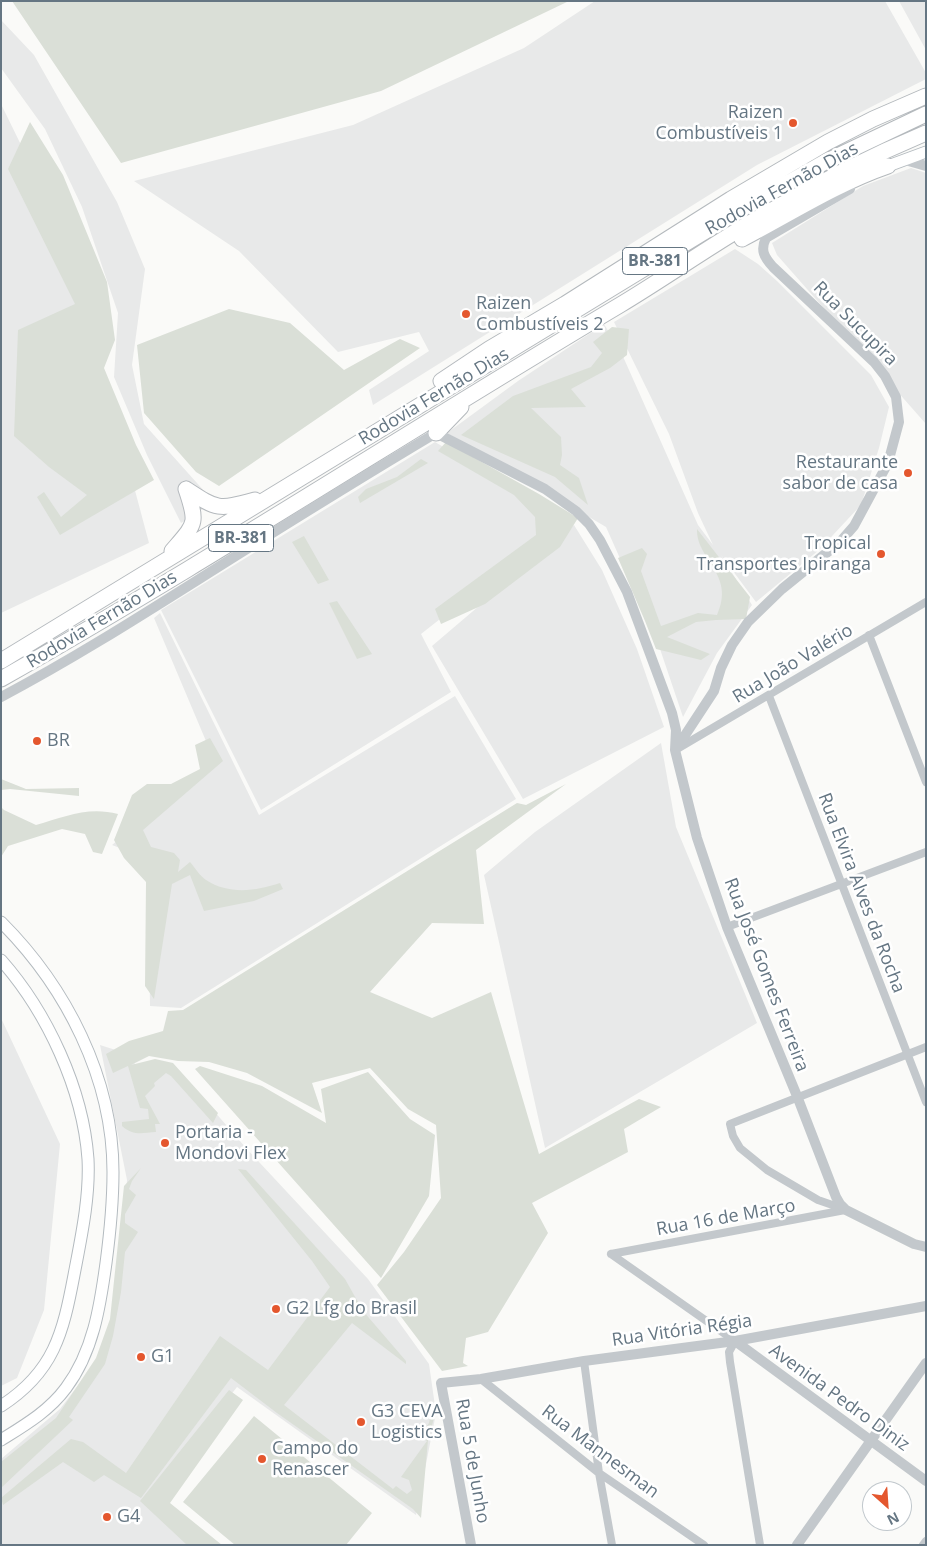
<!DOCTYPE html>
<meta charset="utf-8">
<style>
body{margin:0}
#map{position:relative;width:927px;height:1546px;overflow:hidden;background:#fafaf8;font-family:"Open Sans",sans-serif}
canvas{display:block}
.frame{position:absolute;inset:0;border:2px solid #657683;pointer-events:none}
.north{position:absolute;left:862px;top:1481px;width:50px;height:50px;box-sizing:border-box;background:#fff;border:1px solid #c1c8cd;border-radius:50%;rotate:154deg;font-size:14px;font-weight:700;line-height:20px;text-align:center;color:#657683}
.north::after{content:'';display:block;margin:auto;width:18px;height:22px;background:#e4572e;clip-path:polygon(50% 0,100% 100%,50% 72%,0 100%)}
</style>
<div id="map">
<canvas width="927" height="1546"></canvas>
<div class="frame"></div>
<div class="north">N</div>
</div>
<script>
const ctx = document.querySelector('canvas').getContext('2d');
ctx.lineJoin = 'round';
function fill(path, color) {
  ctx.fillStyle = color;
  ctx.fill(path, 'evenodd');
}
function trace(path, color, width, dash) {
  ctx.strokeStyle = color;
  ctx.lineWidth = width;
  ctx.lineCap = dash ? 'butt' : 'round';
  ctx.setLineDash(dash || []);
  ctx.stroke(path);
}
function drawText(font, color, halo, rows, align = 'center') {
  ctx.font = font + ' "Open Sans",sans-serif';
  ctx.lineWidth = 5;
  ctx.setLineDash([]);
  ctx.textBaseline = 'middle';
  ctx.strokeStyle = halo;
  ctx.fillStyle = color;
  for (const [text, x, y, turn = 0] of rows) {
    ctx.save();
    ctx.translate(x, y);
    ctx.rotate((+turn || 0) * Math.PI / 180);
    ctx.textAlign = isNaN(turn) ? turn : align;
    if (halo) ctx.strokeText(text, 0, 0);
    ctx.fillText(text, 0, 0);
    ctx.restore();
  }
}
const built = new Path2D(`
 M595,1H885L926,73V79L757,165L373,405L369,390L429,351L419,332L338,352L239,251L134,181L353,125L524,48Z
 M899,1H926V50Z
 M1,20L34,55L117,202L145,269L132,365L144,424L214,502L181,523L147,455L114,377L118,313L82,207L45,129L1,68Z
 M1,104L69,243L149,543L1,613Z
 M911,168L926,173V424L777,255L772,243L863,186Z
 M735,249L758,264L777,281L871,375L889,407L879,448L861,505L819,550L756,602L721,555L752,605L717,653L683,717L659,646L606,527L447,433L518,381L604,324L621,352L698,525L713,545L698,513L669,434L614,322Z
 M435,442L566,520L421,634L451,692L261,810L161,610Z
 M574,525L602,570L637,649L664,727L523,799L432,646Z
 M160,613L259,815L455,696L516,799L181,1008L150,1006L148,859L112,845L214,760L154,618Z
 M661,743L676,827L757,1023L545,1148L484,875L535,832Z
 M1,1018L60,1144L44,1310L17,1378L1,1386Z
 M100,1045L125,1053L136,1065L176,1067L246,1148L368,1279L429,1364L436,1413L416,1515L237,1387L146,1502L202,1545H1V1459L60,1409L98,1359L116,1314L127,1180Z`);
const green = new Path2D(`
 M12,1H569L381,91L121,163Z
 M30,122L63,175L107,282L115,340L104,368L136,445L154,480L60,535L37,497L44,492L61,517L87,495L49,467L14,436L18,330L75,304L8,169Z
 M229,309L290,323L344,370L400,339L420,348L219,486L196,472L144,413L137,345Z
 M612,327L629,329L627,355L610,368L571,389L586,407L531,408L561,437L562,455L560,465L579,478L588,505L555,477L461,435L513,396L591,367L602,353L593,342Z
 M446,442L539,494L578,518L560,547L485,604L441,624L435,609L536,535L535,517L514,495L438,451Z
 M421,459L428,463L360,503L358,497L366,489L397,477Z
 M697,529L750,597L746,619L716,620L696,622L667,637L710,654L701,660L656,649L645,621L618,558L642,548L647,554L641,571L661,626L698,613L717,615C736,574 696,560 697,529Z
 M304,536L329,580L318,584L292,542Z
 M337,601L372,654L357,659L329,603Z
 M210,738L223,761L143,830L151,847L174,853L180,860L178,872L190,862C195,868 200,876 206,880C229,895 256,891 280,883L283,889L254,901L204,911L190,875L172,884L154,999L145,986L146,882L124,858L114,840L132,795L147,784H171L200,769L195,745Z
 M1,779L26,789L79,788V796L10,789L1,790Z
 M566,784L476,850L484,924L432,923L370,992L432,1018L491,992L539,1154L639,1099L661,1107L624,1129L628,1152L532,1203L548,1233L488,1332L466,1338L463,1363L468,1366L442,1371L377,1285L404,1252L441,1198L436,1125L408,1109L370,1068L312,1083L322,1113L247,1073L209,1062L178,1061L149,1056L131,1065L155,1059L173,1063L218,1113L213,1123L171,1076L166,1073L154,1083L155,1086L145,1096L160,1124H155L156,1132C142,1133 133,1136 122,1126V1122L149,1119L148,1109L140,1108L128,1066L113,1073L106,1054L129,1041L163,1031L168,1011L183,1010L517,803L526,805Z
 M1,807L4,810L36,825C64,817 88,806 118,814L102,854L93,852L85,834L62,829L8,846L1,857Z
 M200,1066L262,1086L326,1123L321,1089L368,1072L410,1119L435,1135L429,1196L381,1278L195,1069Z
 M141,1168L132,1181L129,1189L136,1195L125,1214V1223L138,1232L125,1252L121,1292L113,1336L105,1364L69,1417L73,1420L1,1488V1462L56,1418L96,1358L110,1319L124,1186Z
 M238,1169L246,1170L345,1279L363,1311L406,1361V1364L352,1323L284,1405L393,1489L396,1486L407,1494L412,1490L409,1480L401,1477L427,1441L420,1436L429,1423L431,1413L434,1418L428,1440L421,1518L413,1509L277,1413L231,1378L141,1498L104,1475L94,1482L63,1462L3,1505L1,1498L71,1439L83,1442L126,1473L220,1336L268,1370L330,1287L312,1261Z
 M229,1390L243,1400L170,1503L222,1545H187L140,1501Z
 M254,1416L372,1513L346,1545H235L183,1502Z`);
const minor = new Path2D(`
 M869,635L926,782
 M769,696L926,1102
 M677,749L926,602
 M727,927L926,852
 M844,1209L818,1200L767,1170L740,1148L733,1136L730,1124L926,1047
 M611,1254L735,1341L729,1352L730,1362L760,1545
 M611,1254L845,1210
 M584,1361L599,1473L612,1545
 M481,1379L599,1473L704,1545
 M923,1545L926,1541`);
const tertiary = new Path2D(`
 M905,160L926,166
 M1,697C77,657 150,610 223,564C293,520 364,476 436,433L545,489L576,511L589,524L600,540L627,592L672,713L676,730L675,750L697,838L727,927L797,1096L836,1197L840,1204L846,1210L914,1244L926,1247
 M676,749L714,691L721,668L732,645L748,622L782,589L840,542L854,526L888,463L899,422L896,397L885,376L874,362L773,267C764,257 760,250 766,238L850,189
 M735,1341L926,1481
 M471,1545L441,1383L481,1379L584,1361L735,1341L926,1306
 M797,1545L926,1363`);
const secondary = new Path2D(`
 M888,166L926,152
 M1,922C66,987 113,1078 113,1172C113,1203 110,1233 106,1263C100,1307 93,1352 66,1388C49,1411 25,1425 1,1440
 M1,960C47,1012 83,1089 88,1159C90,1197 81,1238 74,1275C63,1333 54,1372 1,1406`);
const motorway = new Path2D(`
 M742,239C790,214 836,184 888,166
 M441,381L489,349L565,304L731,199L828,142L873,119L926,96
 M436,433L461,407
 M186,489C218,510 218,510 255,500
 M172,551C196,523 198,524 186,489
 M1,661L740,210L825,162L926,114
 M1,679C211,560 413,428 620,305C670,275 717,241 767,213C818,183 871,156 926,133`);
const markers = [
 [793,123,5,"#e4572e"],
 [466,314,5,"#e4572e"],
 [908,473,5,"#e4572e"],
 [881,554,5,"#e4572e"],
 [37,741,5,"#e4572e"],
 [165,1143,5,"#e4572e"],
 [276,1309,5,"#e4572e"],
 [141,1357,5,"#e4572e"],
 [361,1422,5,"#e4572e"],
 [262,1459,5,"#e4572e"],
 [107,1517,5,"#e4572e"]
];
const shields = [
 [655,261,65],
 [241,538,65]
];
const shieldNames = [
 ["BR-381",655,261],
 ["BR-381",241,538]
];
const poiNames = [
 ["Raizen",783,113,"right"],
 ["Combustíveis 1",783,134,"right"],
 ["Raizen",476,304],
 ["Combustíveis 2",476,325],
 ["Restaurante",898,463,"right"],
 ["sabor de casa",898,484,"right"],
 ["Tropical",871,544,"right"],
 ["Transportes Ipiranga",871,565,"right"],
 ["BR",47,741],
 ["Portaria -",175,1133],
 ["Mondovi Flex",175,1154],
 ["G2 Lfg do Brasil",286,1309],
 ["G1",151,1357],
 ["G3 CEVA",371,1412],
 ["Logistics",371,1433],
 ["Campo do",272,1449],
 ["Renascer",272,1470],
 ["G4",117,1517]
];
const streetNames = [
 ["Rodovia Fernão Dias",782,189,-29],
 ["Rua Sucupira",855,324,45],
 ["Rodovia Fernão Dias",434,397,-31],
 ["Rodovia Fernão Dias",102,620,-31],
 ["Rua João Valério",793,664,-31],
 ["Rua Elvira Alves da Rocha",861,893,69],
 ["Rua José Gomes Ferreira",766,975,69],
 ["Rua 16 de Março",726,1218,-10],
 ["Rua Vitória Régia",682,1331,-8],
 ["Avenida Pedro Diniz",839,1398,36],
 ["Rua Mannesman",600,1452,37],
 ["Rua 5 de Junho",472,1461,80]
];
fill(built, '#e8e9e9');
fill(green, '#dadfd7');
trace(secondary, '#b3babf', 13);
trace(motorway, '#b4b9bd', 17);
trace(minor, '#c3c8cc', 8);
trace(tertiary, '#c3c8cc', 10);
trace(secondary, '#fff', 11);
trace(motorway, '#fff', 15);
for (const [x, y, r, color] of markers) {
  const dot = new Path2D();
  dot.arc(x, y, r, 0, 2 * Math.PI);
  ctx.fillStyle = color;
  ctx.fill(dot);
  trace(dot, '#fff', 2);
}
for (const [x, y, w] of shields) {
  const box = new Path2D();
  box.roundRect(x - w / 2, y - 13.5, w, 27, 4);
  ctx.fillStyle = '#fff';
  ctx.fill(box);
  trace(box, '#657683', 1);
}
drawText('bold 16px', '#657683', null, shieldNames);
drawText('18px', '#657683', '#fff', poiNames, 'left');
drawText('18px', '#657683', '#fff', streetNames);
</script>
